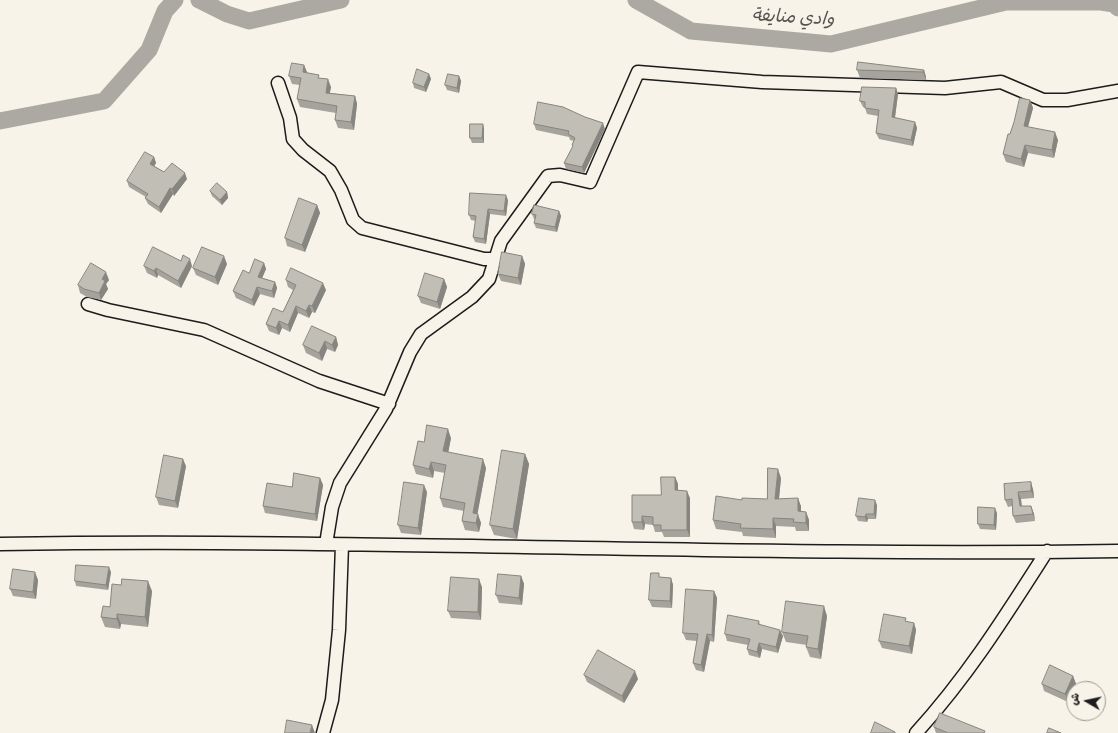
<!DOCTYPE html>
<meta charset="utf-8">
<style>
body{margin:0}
#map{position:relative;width:1118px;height:733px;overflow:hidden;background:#f7f3e8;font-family:Itim,"Playpen Sans Arabic",sans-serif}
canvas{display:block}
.north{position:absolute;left:1066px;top:681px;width:40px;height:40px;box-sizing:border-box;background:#f7f3e8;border:1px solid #9f9d96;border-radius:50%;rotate:279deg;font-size:11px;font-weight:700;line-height:16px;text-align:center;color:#1c1c1c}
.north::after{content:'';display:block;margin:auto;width:14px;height:18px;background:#1c1c1c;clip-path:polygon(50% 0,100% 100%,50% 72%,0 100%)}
</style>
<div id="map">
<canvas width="1118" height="733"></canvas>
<div class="north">ش</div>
</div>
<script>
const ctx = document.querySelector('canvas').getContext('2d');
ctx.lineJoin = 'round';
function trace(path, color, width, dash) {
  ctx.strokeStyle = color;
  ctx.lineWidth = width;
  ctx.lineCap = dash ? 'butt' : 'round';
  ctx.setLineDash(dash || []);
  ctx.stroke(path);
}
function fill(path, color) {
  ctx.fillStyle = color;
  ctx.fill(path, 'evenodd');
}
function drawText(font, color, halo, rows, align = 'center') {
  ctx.font = font + ' Itim,"Playpen Sans Arabic",sans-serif';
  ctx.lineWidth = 3;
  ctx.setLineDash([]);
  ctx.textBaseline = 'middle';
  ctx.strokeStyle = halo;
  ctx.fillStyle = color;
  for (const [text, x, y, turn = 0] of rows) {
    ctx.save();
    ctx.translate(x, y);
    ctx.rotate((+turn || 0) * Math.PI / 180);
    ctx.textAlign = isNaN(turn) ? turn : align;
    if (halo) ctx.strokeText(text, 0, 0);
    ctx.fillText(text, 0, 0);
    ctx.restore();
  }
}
const river = new Path2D(`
 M199,0L227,14L249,21L341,0
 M636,0L691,31L831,44L1006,2H1101L1114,4L1118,8
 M0,121L104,101L149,50L165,11L175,0`);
const minor = new Path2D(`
 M278,83L290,118L293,139L303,150L330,171L341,190L353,220L362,228L484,259H496
 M88,304L108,310L204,330L319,381L389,404
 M0,544C373,538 745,557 1118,551
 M326,544L332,507L340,483L386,409L410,352L421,334L472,297L489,279L501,241L548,176L560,175L590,182L638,72L762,82L945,88L1001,82L1043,100H1067L1118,91
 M323,733L332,700L339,630L342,545
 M916,733C968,676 1006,615 1047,551`);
const wall = new Path2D(`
 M304,65L307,73L320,78L331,87L330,93L355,96L357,104L354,130L338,128L335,120L336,113L300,107L297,99L300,85L292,84L289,76Z
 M857,70H924L926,77V80L860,78Z
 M429,74L431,79L426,92L414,88L413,83Z
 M459,76L461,81L459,93L447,90L445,85Z
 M896,88L898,94L895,118L915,122L917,128L913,146L879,139L876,133L878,116L867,114L865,108L863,107L860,101Z
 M1030,100L1033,108L1028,127L1058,140L1054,158L1028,153L1024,167L1006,162L1003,154L1010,134Z
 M483,124L484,129V143H472L470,138Z
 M534,124L605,129L584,173L566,169L564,163L573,147L572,145L574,141L570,140L569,137L536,130Z
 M154,157L156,163L154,166L164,172L187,179L174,196L173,194L161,213L148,204L145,198L146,197L129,187L127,181Z
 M210,191L227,192L228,198L222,205L212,196Z
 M508,200L506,216L490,214L486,244L475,242L473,237L476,221L471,220L469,215Z
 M317,205L320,213L305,252L287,246L285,238Z
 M559,211L561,216L557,232L536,228L534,223L535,219H534L532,214Z
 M522,256L525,264L521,285L501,281L498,274Z
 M181,261L192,266L181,288L158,275L157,278L147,273L144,266Z
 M264,263L266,269L262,278L275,282L277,288L274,298L260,294L254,306L236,298L233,291L249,273Z
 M227,264L218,285L196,275L193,268Z
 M444,279L447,287L440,309L421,303L418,296Z
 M109,280L106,284L108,289L101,300L87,297L80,293L78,285Z
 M286,280L326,290L315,313L312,312L309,318L298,313L290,332L282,328L279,335L269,331L266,324L283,312L293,290L288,287Z
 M336,337L338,345L335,352L327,349L322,361L306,353L303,345Z
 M451,438L448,452L486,468L477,514L481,523L479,532L465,530L462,521L464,511L443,507L440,498L445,473L434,471L433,478L416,474L413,465L424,442Z
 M525,454L529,464L517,539L494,535L490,525Z
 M186,466L178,508L159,505L156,497Z
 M675,477L678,484V490L690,498V537H664L662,532H655L653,525L645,524L644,530L634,529L632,522L661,495Z
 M320,478L323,485L317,521L265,513L263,506L292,487Z
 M781,478L779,499L801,506V511L806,512L809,520V531H796L795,527L776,526V538L743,536L742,532L716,529L713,520L742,500L767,499Z
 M1004,484L1033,489L1034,498L1021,499L1022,506H1031L1034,514L1035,521L1016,523L1013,516L1012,506L1008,507L1005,500Z
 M427,492L421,535L401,533L398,525Z
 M877,505L876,519H868L867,522L858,521L856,516Z
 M997,513L996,530L980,529L978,524Z
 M111,572L108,590L76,586L75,581Z
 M521,576L524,584L522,605L499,603L496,595Z
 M660,577L671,578L673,585L672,608L652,607L649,600Z
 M38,580L36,599L13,596L10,589Z
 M482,587L481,620L451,618L448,611Z
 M152,591L148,627L121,624L120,629L105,627L101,617L110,607Z
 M714,591L717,598L714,642L710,641L704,672L696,670L693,663L697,641L686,640L683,633Z
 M827,616L821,659L810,657L806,647L807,645L786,642L782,632Z
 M759,621L760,625L783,636L778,653L762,649L760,658L749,655L747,649L748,645L727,641L725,634Z
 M907,622L914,623L916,630L912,654L882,648L879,641Z
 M584,675L638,679L624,703L587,682Z
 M1073,676L1076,684L1068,702L1044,691L1042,684Z
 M934,727L986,733H936Z`);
const shadedWall = new Path2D(`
 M304,65L307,72L305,80L303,72Z
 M924,70L926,77V80L923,72Z
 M429,74L431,79L426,92L424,87Z
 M459,76L461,81L459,93L457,88Z
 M328,79L331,87L328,100L326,93Z
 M896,88L898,94L894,124L892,117Z
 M355,96L357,104L354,130L351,122Z
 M1030,100L1033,108L1026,134L1024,126Z
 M915,122L917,128L913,146L911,140Z
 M603,123L605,129L584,173L582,167Z
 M483,124L484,129V143L482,138Z
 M1055,132L1058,140L1054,158L1052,150Z
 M1025,145L1028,153L1024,167L1021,159Z
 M154,157L156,163L152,170L150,164Z
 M185,173L187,179L174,196L172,189Z
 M170,188L173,194L161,213L159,207Z
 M227,192L228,198L222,205L220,200Z
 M506,195L508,200L506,216L504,211Z
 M317,205L320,213L305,252L302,245Z
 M488,209L490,214L486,244L484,239Z
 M559,211L561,216L557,232L555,227Z
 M224,256L227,264L218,285L215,277Z
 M522,256L525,264L521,285L518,278Z
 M190,259L192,266L181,288L178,281Z
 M264,263L266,269L260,283L258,277Z
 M156,268L158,275L157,278L154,271Z
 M106,272L109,280L106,284L108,289L101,300L99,293L102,279Z
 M444,279L447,287L440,309L437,302Z
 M275,282L277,288L274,298L272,291Z
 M323,283L326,290L315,313L312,306Z
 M257,287L260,294L254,306L252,300Z
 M309,305L312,312L309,318L306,311Z
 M296,306L298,313L290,332L288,325Z
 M279,321L282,328L279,335L276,328Z
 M336,337L338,345L335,352L332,345Z
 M325,341L327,349L322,361L319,353Z
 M448,429L451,438L447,459L443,451Z
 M525,454L529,464L517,539L513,529Z
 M183,459L186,466L178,508L175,501Z
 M483,459L486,468L476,522L473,513Z
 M431,462L434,471L433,478L429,469Z
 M778,469L781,478L778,507L775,499Z
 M675,477L678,484V498L675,490Z
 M320,478L323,485L317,521L315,514Z
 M1031,482L1033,489L1034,498L1031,491Z
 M424,485L427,492L421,535L418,528Z
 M687,491L690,498V537L687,530Z
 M1018,492L1021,499L1022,514L1020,506Z
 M798,498L801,506V519L798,511Z
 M875,500L877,505L876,519L874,514Z
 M1031,506L1034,514L1035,521L1033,514Z
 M995,508L997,513L996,530L994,525Z
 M806,512L809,520V531L806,523Z
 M478,514L481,523L479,532L476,523Z
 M866,514L868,519L867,522L865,517Z
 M642,516L645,524L644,530L642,522Z
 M773,518L776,526V538L773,529Z
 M109,567L111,572L108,590L106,585Z
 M35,572L38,580L36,599L33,592Z
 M521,576L524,584L522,605L519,598Z
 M671,578L673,585L672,608L670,601Z
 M479,579L482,587L481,620L478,612Z
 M148,581L152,591L148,627L145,617Z
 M714,591L717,598L714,642L712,635Z
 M824,606L827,616L821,659L818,649Z
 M117,614L121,624L120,629L117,619Z
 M914,623L916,630L912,654L909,646Z
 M780,630L783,636L778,653L776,647Z
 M707,634L710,641L704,672L701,665Z
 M759,643L762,649L760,658L757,652Z
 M635,671L638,679L624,703L622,696Z
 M1073,676L1076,684L1068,702L1065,694Z
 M312,725L315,733H310Z`);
const building = new Path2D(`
 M858,62L924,70L923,72L857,70Z
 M292,63L304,65L303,72L319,75L318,78L328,79L326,93L355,96L351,122L335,120L337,106L297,99L301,78L289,76Z
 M417,69L429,74L424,87L413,83Z
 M448,74L459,76L457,88L445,85Z
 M862,87L896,88L892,117L915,122L911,140L876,133L879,110L865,108V102L860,101Z
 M1020,98L1030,100L1024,126L1055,132L1052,150L1025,145L1021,159L1003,154L1008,134H1010L1014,122Z
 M538,102L563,107L585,117L603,123L582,167L564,163L573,146L572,145L575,138L568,134L569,131L534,124Z
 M470,124H483L482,138H470Z
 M145,152L154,157L150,164L164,172L172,163L185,173L172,189L170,188L159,207L145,198L148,194L127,181Z
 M217,183L227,192L220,200L210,191Z
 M470,193L506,195L504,211L488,209L484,239L473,237L476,216L469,215Z
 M299,198L317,205L302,245L285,238Z
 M534,205L559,211L555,227L534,223L536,215L532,214Z
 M153,247L181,261L183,255L190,259L178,281L156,268L154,271L144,266Z
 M202,247L224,256L215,277L193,268Z
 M502,252L522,256L518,278L498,274Z
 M255,259L264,263L258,277L275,282L272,291L257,287L252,300L233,291L243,270L249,273Z
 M91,263L106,272L102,279L105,281L99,293L84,289L78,285Z
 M291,268L323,283L312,306L309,305L306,311L296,306L288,325L279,321L276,328L266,324L273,308L283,312L296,285L286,280Z
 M425,273L444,279L437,302L418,296Z
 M312,326L336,337L332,345L325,341L319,353L303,345Z
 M427,425L448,429L443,451L483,459L473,513L478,514L476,523L462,521L465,503L440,498L446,465L431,462L429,469L413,465L418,441L424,442Z
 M502,450L525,454L513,529L490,525Z
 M164,455L183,459L175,501L156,497Z
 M768,468L778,469L775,499L798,498V511L806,512V523L793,522L794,519L773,518V529L740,528L741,524L713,520L716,496L742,500V498L767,499Z
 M294,473L320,478L315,514L263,506L267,483L292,487Z
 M661,477H675V490L687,491V530H661V525H653V517L642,516V522H632V495H661Z
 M404,482L424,485L418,528L398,525Z
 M1031,482V491L1018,492L1020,506H1031L1033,514L1013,516L1012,499L1005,500L1004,484Z
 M859,498L875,500L874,514H866L865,517L856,516Z
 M978,507L995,508L994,525L978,524Z
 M76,565L109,567L106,585L75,581Z
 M13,569L35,572L33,592L10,589Z
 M651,573H659V577L671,578L670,601L649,600Z
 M498,574L521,576L519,598L496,595Z
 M451,577L479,579L478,612L448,611Z
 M122,579L148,581L145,617L117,614V619L101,617L103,606L110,607L112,584L121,585Z
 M686,589L714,591L712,635L707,634L701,665L693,663L698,634L683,633Z
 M786,601L824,606L818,649L806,647L808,636L782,632Z
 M884,614L906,618L905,621L914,623L909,646L879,641Z
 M728,615L759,621L758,624L780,630L776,647L759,643L757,652L747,649L750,639L725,634Z
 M598,650L635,671L622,696L584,675Z
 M1050,665L1073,676L1065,694L1042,684Z
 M940,713L985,731L984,733H948L934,727Z
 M287,720L312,725L310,733H285Z
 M875,722L895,732V733H871Z
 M1049,728L1061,733H1047Z`);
const waterNames = [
 ["وادي منايفة",793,18,3]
];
trace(river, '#aca9a2', 17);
trace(minor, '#1c1c1c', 15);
trace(minor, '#f7f3e8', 12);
fill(wall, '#a5a39c');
fill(shadedWall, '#86857f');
fill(building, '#c0beb5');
trace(building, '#86857f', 1);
drawText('italic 18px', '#565452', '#f7f3e8', waterNames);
</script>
